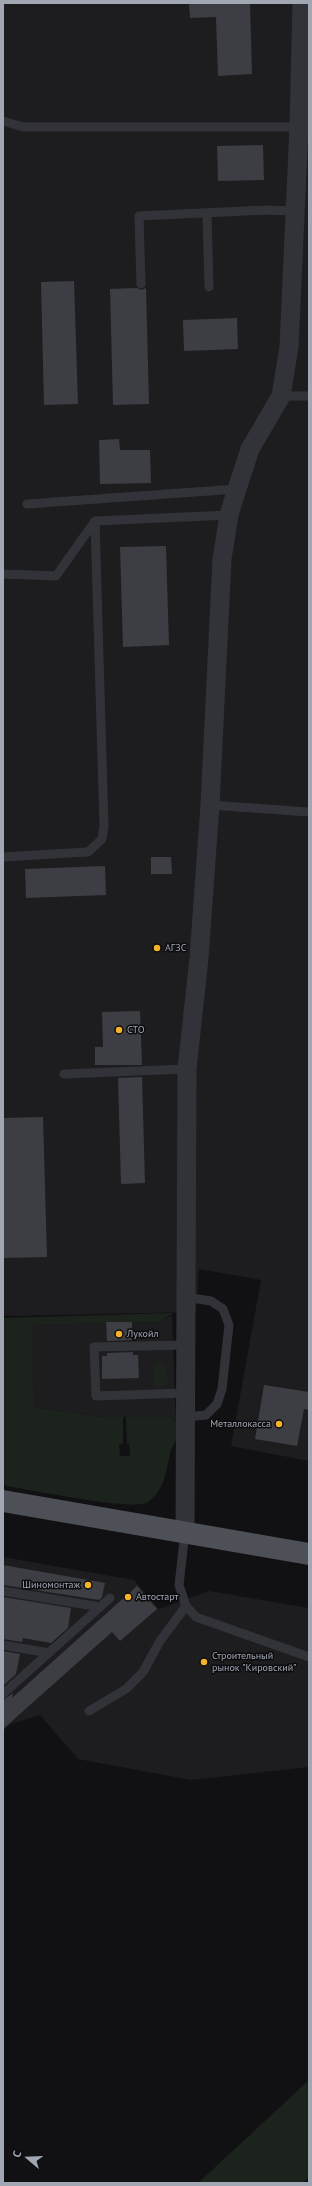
<!DOCTYPE html>
<meta charset="utf-8">
<style>
body{margin:0}
#map{position:relative;width:312px;height:2186px;overflow:hidden;background:#111113;font-family:"PT Sans",sans-serif}
canvas{display:block}
.frame{position:absolute;inset:0;border:4px solid #a2a7b4;pointer-events:none}
.north{position:absolute;left:8px;top:2138px;width:40px;height:40px;-webkit-text-stroke:3px #0c0c0e;paint-order:stroke;rotate:289deg;font-size:11px;font-weight:700;line-height:16px;text-align:center;color:#a2a7b4}
.north::after{content:'';display:block;margin:auto;width:14px;height:18px;background:#a2a7b4;clip-path:polygon(50% 0,100% 100%,50% 72%,0 100%)}
</style>
<div id="map">
<canvas width="312" height="2186"></canvas>
<div class="frame"></div>
<div class="north">С</div>
</div>
<script>
const ctx = document.querySelector('canvas').getContext('2d');
ctx.lineJoin = 'round';
function fill(path, color) {
  ctx.fillStyle = color;
  ctx.fill(path, 'evenodd');
}
function trace(path, color, width, dash) {
  ctx.strokeStyle = color;
  ctx.lineWidth = width;
  ctx.lineCap = dash ? 'butt' : 'round';
  ctx.setLineDash(dash || []);
  ctx.stroke(path);
}
function drawText(font, color, halo, rows, align = 'center') {
  ctx.font = font + ' "PT Sans",sans-serif';
  ctx.lineWidth = 3;
  ctx.setLineDash([]);
  ctx.textBaseline = 'middle';
  ctx.strokeStyle = halo;
  ctx.fillStyle = color;
  for (const [text, x, y, turn = 0] of rows) {
    ctx.save();
    ctx.translate(x, y);
    ctx.rotate((+turn || 0) * Math.PI / 180);
    ctx.textAlign = isNaN(turn) ? turn : align;
    if (halo) ctx.strokeText(text, 0, 0);
    ctx.fillText(text, 0, 0);
    ctx.restore();
  }
}
const built = new Path2D(`
 M3,3H309V1461L231,1446L261,1280L199,1269L196,1312L3,1316Z
 M172,1315L176,1422L170,1417H102L34,1407L33,1325L160,1322Z
 M3,1557L134,1580L159,1609L209,1591L309,1608V1767L191,1780L78,1759L40,1715L11,1724L3,1731Z`);
const green = new Path2D(`
 M173,1313L160,1322L33,1325L34,1407L102,1417H123V1444H119L120,1456H130L129,1444H127L126,1417H170L176,1422C177,1426 178,1432 177,1437C175,1443 171,1448 170,1454C166,1472 164,1491 148,1502C135,1512 28,1489 6,1486L3,1482V1318Z
 M159,1362L166,1366L168,1378L166,1385L160,1388L155,1386L153,1381V1365Z
 M309,2080V2177L303,2183H198Z`);
const building = new Path2D(`
 M189,3H250L252,74L218,76L216,17L190,18Z
 M263,145L264,180L218,181L217,146Z
 M74,281L78,404L44,405L41,282Z
 M137,288L141,290L146,288L149,404L113,405L110,289Z
 M237,318L238,349L184,351L183,320Z
 M119,439L120,450H150L151,483L100,484L99,440Z
 M166,546L169,645L123,647L120,547Z
 M151,857H171L172,874H151Z
 M105,866L106,895L26,898L25,869Z
 M140,1011L142,1065H95V1047H103L102,1012Z
 M142,1077L145,1183L121,1184L118,1078Z
 M43,1117L47,1257L3,1258V1118Z
 M106,1322H132V1340L107,1341Z
 M133,1352V1355H138L139,1378L102,1379V1356H107V1353Z
 M264,1385L309,1392V1410L304,1409L297,1446L255,1439Z
 M3,1565L105,1583L102,1597L99,1600L3,1585Z
 M137,1586L157,1609L120,1641L112,1632L3,1729V1700L13,1693L12,1698Z
 M3,1597L71,1608L68,1628L51,1643L23,1638L22,1642L3,1639Z
 M3,1651L20,1654L16,1674L3,1686Z`);
const lane = new Path2D(`
 M3,121L23,127H299L309,125
 M207,214L209,287
 M141,284L139,216L266,210L296,211
 M281,396H309
 M27,504L237,489
 M3,574L56,576L95,521L229,515
 M210,805L309,812
 M3,857L88,852L102,839L104,826L95,521
 M64,1074L187,1069
 M185,1345L94,1347L96,1396L185,1393
 M185,1417L206,1415L217,1404L222,1389L229,1325L223,1309L211,1301L185,1297
 M185,1532L179,1585L186,1606L196,1617L309,1657
 M3,1591L100,1607
 M3,1645L49,1653
 M3,1694L110,1598
 M89,1711L126,1689L143,1672L160,1641L186,1606`);
const street = new Path2D(`
 M185,1532L187,1069L199,958L210,805L222,559L229,515L237,489L250,449L281,396L289,347L299,127L302,3`);
const primary = new Path2D(`
 M3,1501L309,1554`);
const markers = [
 [157,948,4,"#f3b229"],
 [119,1030,4,"#f3b229"],
 [119,1334,4,"#f3b229"],
 [279,1424,4,"#f3b229"],
 [88,1585,4,"#f3b229"],
 [128,1597,4,"#f3b229"],
 [204,1662,4,"#f3b229"]
];
const poiNames = [
 ["АГЗС",165,948],
 ["СТО",127,1030],
 ["Лукойл",127,1334],
 ["Металлокасса",271,1424,"right"],
 ["Шиномонтаж",80,1585,"right"],
 ["Автостарт",136,1597],
 ["Строительный",212,1656],
 ["рынок \"Кировский\"",212,1668]
];
fill(built, '#1d1d20');
fill(green, '#1c231c');
fill(building, '#3d3e43');
trace(lane, '#323338', 9);
trace(street, '#323338', 19);
trace(primary, '#4e5057', 22);
for (const [x, y, r, color] of markers) {
  const dot = new Path2D();
  dot.arc(x, y, r, 0, 2 * Math.PI);
  ctx.fillStyle = color;
  ctx.fill(dot);
  trace(dot, '#0c0c0e', 1.5);
}
drawText('10px', '#a2a7b4', '#0c0c0e', poiNames, 'left');
</script>
